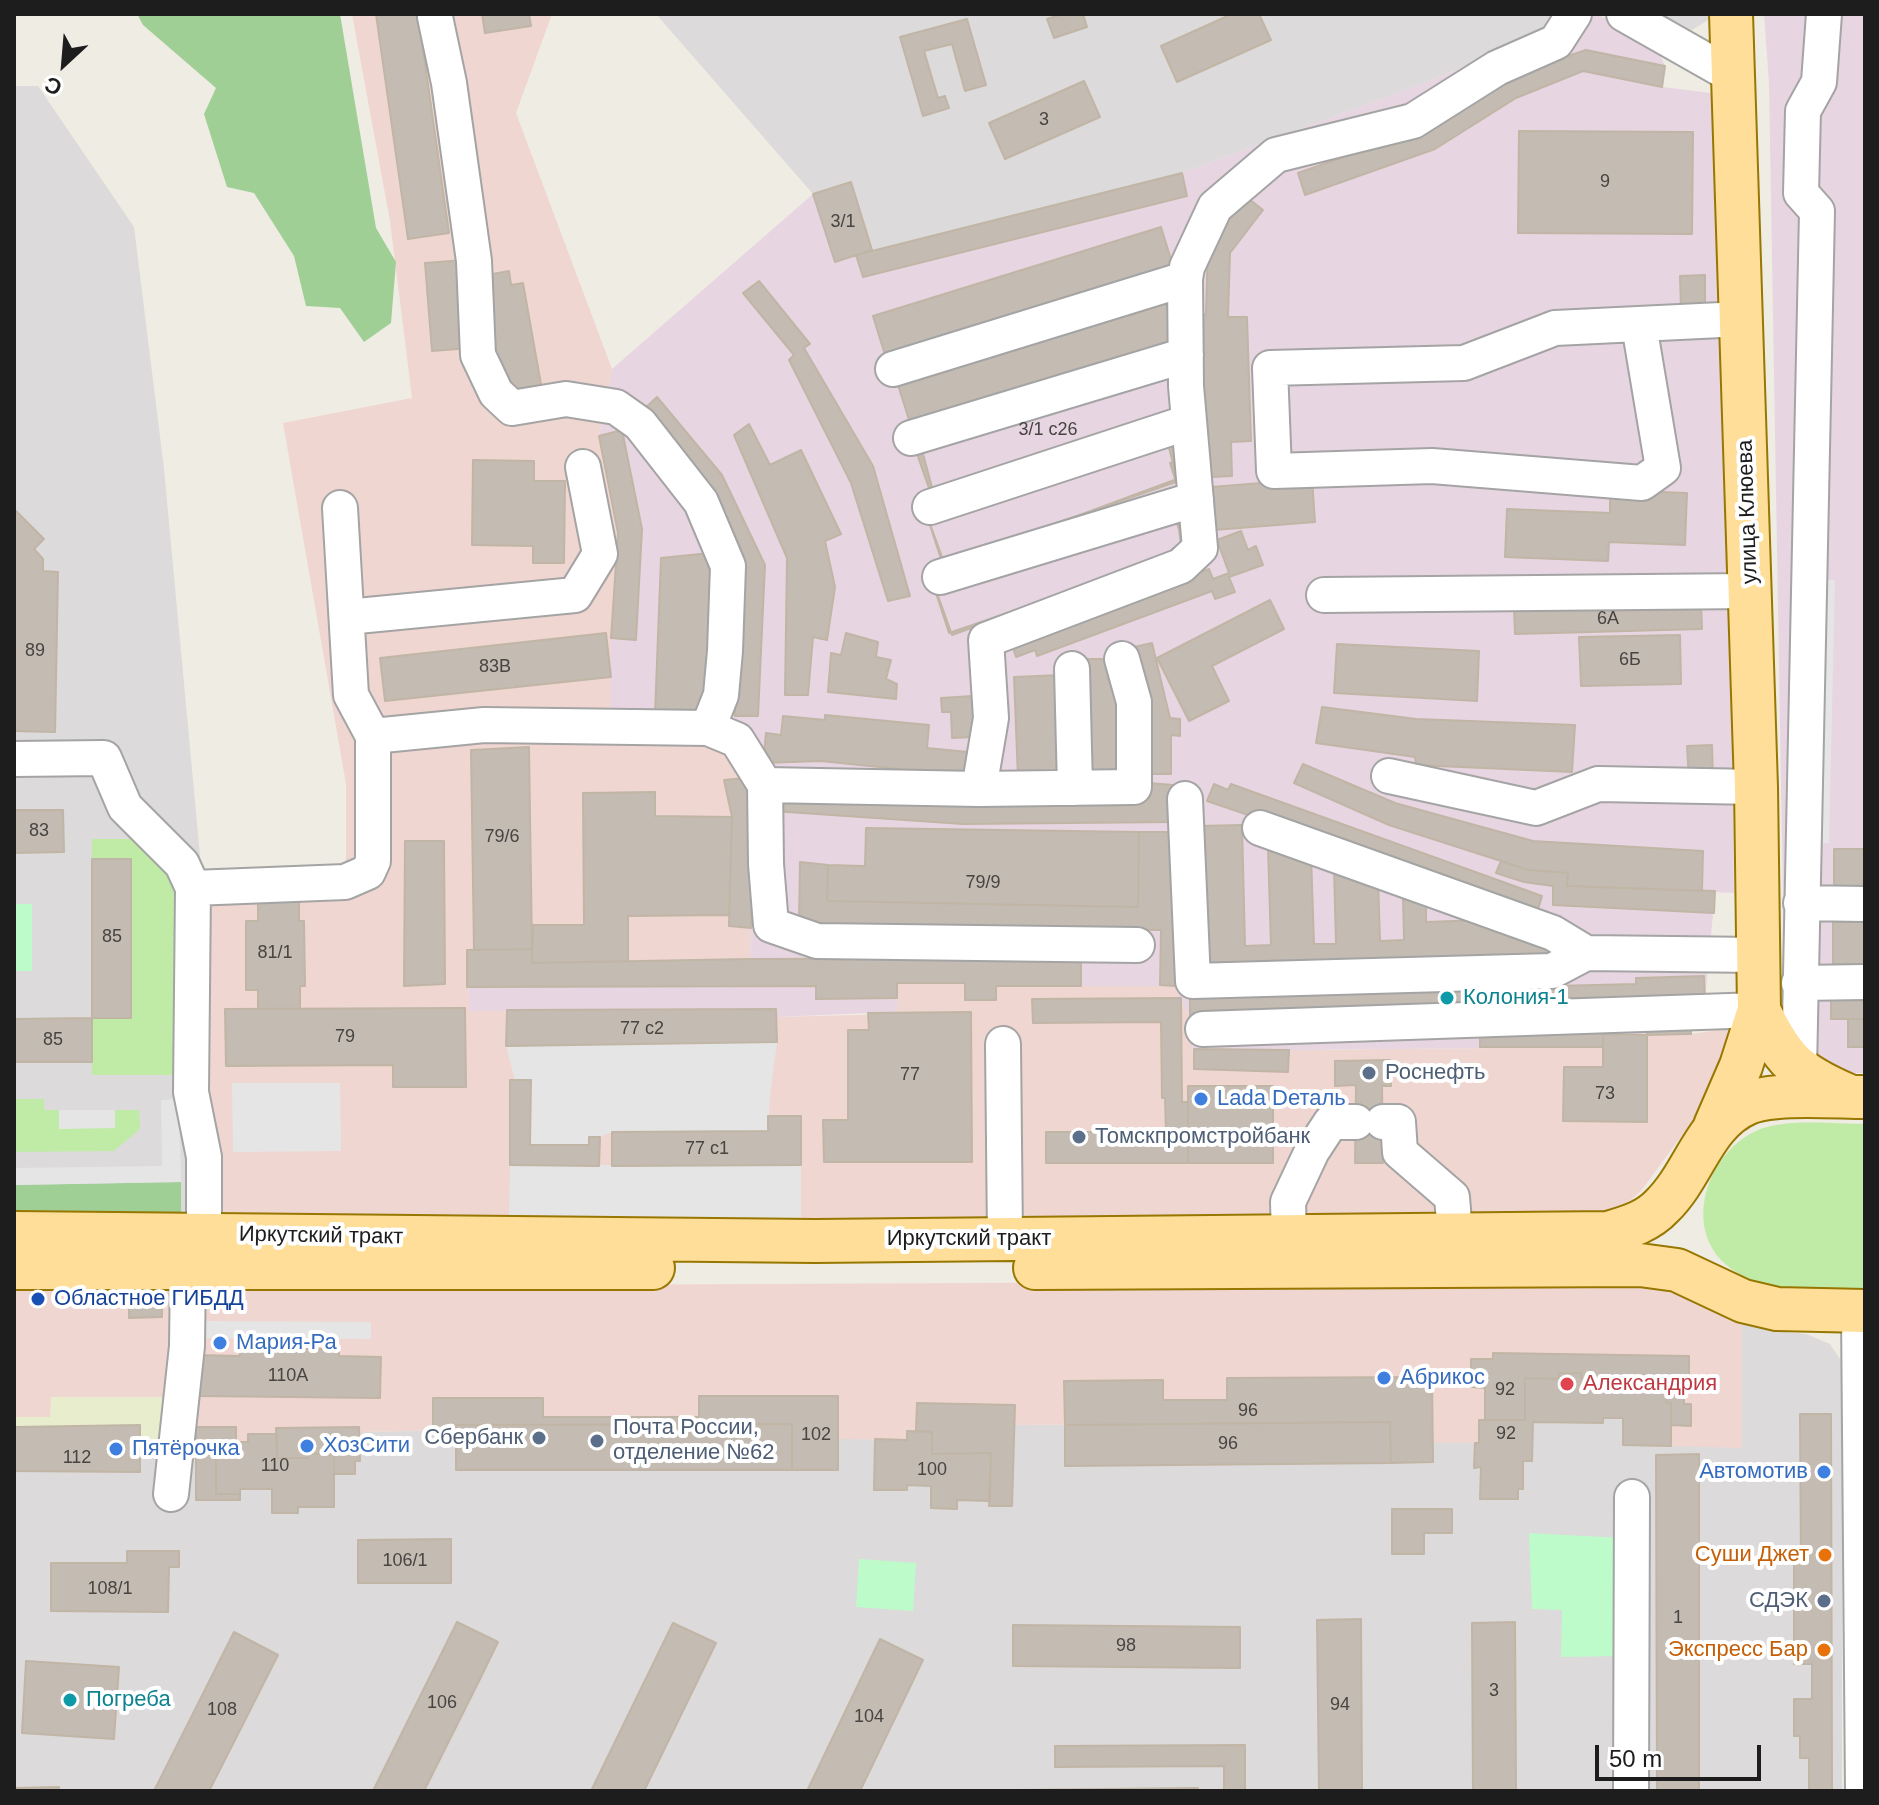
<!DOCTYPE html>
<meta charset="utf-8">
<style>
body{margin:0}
#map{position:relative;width:1879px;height:1805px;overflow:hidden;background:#efece3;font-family:Arial,sans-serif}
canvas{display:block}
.frame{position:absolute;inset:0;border:16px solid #1d1d1d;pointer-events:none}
.north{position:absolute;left:24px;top:24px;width:80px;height:80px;-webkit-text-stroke:6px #fff;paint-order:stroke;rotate:206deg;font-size:22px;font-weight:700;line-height:32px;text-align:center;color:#1d1d1d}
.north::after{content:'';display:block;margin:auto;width:28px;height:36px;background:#1d1d1d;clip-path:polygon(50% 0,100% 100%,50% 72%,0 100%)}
.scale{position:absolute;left:1595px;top:1745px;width:166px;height:36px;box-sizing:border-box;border:4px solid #1d1d1d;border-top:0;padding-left:10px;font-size:24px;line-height:28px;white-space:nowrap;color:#1d1d1d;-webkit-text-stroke:6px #fff;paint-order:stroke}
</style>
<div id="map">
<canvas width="1879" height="1805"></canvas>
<div class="frame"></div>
<div class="north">С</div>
<div class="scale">50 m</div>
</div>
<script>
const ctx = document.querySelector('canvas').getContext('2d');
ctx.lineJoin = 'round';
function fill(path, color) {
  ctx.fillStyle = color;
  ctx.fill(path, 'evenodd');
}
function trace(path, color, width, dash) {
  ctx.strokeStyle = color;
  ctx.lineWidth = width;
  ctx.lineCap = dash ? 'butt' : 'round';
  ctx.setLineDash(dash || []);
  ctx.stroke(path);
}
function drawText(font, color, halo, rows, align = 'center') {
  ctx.font = font + ' Arial,sans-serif';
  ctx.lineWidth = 8;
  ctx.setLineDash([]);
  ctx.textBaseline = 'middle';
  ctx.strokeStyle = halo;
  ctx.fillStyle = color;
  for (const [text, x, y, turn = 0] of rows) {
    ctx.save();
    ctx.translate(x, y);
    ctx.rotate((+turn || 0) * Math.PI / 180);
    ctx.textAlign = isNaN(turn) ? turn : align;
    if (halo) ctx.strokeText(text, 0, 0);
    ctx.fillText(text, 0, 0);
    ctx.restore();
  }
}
const residential = new Path2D(`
 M656,14H1562L1554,28L1432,80L1182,173L872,250L851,183L813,194Z
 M1650,14H1710L1708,20L1692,30L1675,28Z
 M14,86H38L134,227L164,469L202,877L199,1215L14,1214Z
 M1742,1321L1774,1331L1806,1334L1830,1344L1842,1362V1791H14V1427L140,1425L141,1445L247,1442L248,1434H277L359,1461L360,1432L456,1430L906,1440L907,1431L932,1432L1012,1506L1015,1425L1390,1422L1433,1443H1479V1420L1559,1379L1741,1448Z`);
const commercial = new Path2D(`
 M352,14H552L516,113L612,369L599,436L618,533L611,638L715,742L729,752L745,778L724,780L732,817L729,926L751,928L750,959L532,963V949L467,951L469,1010L776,1009L777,1017L896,1014L897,983H965V1000L996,986H1175L1190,1018L1194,1069L1287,1072L1289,1050L1602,1047L1603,1034H1691L1738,1027L1716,1089L1641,1191L1619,1210L1593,1221L801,1225L199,1215L202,877L284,878L346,862V784L283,423L412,398L390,221Z
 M1369,1281L1637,1283L1665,1288L1694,1299L1742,1321V1448L1671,1446V1403L1525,1420H1480L1479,1443H1433V1462L1391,1463L1390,1422L1015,1425L1012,1506H989L990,1453L932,1432L908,1431L907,1440L839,1439L838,1470H792L456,1425V1430L361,1432L360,1461L355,1462V1474H334L276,1434H248V1442L140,1445V1425L14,1427V1289H43L64,1284L370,1286Z`);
const industrial = new Path2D(`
 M1562,14H1597L1657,48L1665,66L1663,87L1711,93L1716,110L1730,568L1734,893L1715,892L1705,1000L1691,1034H1604L1603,1047L1290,1050L1288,1072L1194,1069L1190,1018L1174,986H996V1000H965L964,983H898L897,1014L868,1013L777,1017L776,1009L469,1011L467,950L532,949L533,963L750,958L751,928L729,926L732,817L724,780L744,778L729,752L715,742L610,737L611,638L618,533L599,436L612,369L813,194L851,182L873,250L1182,173L1432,80L1554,28Z
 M1764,14H1865V1073H1845L1813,1061L1785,1016L1769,83Z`);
const farmland = new Path2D(`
 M51,1397H163V1427L171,1445H140V1425L14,1427V1417H50Z`);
const grass = new Path2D(`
 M92,839H145L181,885V1075H92V1018H131V860L92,859Z
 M14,1099H44V1110H59V1128H114L115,1110H139L140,1129L114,1151L14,1152Z
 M1865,1124V1290C1832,1291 1793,1299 1762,1286C1747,1279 1732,1271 1721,1260C1684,1220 1710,1152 1756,1131C1784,1118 1834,1124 1865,1124Z`);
const forest = new Path2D(`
 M137,14H340L376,228L396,262L391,323L364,342L340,308L306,306L294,256L254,193L227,187L204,114L216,88L143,25Z
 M181,1182V1215L14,1214V1185Z`);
const park = new Path2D(`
 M14,904H32V971H14Z
 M1529,1533L1622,1538L1621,1656L1561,1657L1562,1610L1532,1609Z
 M859,1559L916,1563L913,1611L856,1607Z`);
const parking = new Path2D(`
 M1796,579L1835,580L1829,843L1794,845Z
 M777,1042L770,1095L768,1131L612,1132L600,1137H589V1145H530L531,1080H515L506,1046Z
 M232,1083H340L341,1151L233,1152Z
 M179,1099L181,1182L14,1185V1168L162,1166L161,1100Z
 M59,1110H115V1128L59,1129Z
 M510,1165H801V1225L509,1220Z
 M197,1321L371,1322V1339L197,1338Z`);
const building = new Path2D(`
 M376,14H418L449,233L408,239Z
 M482,14H529L531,26L485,33Z
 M1063,14H1083L1087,27L1054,38L1047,19Z
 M1232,14H1259L1271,40L1177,82L1161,46Z
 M967,19L986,85L965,91L952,44L924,51L938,98L945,96L949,108L923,116L900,37Z
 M1586,50L1665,66L1662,87L1583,71L1516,98L1435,149L1305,195L1298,173L1421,130L1503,78Z
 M1084,81L1100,117L1005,159L989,123Z
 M1519,131L1693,132L1692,234L1518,233Z
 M1182,173L1187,196L863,277L856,255Z
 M851,182L872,250L835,262L813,194Z
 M1244,195L1263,210L1230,253L1228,317H1247L1251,441L1231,442L1232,476L1211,477L1209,442L1205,441L1201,314L1206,315L1208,241Z
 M1161,227L1173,266L885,355L873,316Z
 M464,260L471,348L432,351L425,263Z
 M509,271L511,285L523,283L542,390L521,394L520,389L503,392L482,276Z
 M1705,275V308H1681L1680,276Z
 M759,281L810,344L804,348L873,466L910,596L888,601L851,483L789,360L794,355L743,293Z
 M1163,295L1177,339L911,426L897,382Z
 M1166,367L1180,410L931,494L916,451Z
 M1173,373L1177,412L934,495L922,450Z
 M657,397L722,475L765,565L758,716H735L741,570L642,411Z
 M749,424L770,465L801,450L841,534L825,541L835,587L827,640L813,637L808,695H785L787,558L734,435Z
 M622,430L642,529L636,640L611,638L618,533L599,436Z
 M1174,435L1182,459L1170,463L1176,482L942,562L928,519Z
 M1167,440L1177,479L945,565L930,524Z
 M473,460L534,461V481H565L564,563H533V546L472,545Z
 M1312,479L1315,522L1214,530L1211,487Z
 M1610,490L1687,493L1685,545L1609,542L1608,561L1505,557L1507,509L1610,513Z
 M1176,506L1182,552L952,635L937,593Z
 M14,509L44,539L34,549L43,559V571L58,572L55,732L14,731Z
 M1173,512L1184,544L1172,549L1174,556L949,633L936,593Z
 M1241,531L1248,550L1256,546L1263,565L1229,577L1235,592L1215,599L1212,591L1037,656L1035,650L1016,657L1011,642L1209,569L1213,579L1229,573L1217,540Z
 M710,553L716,582L710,717L655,714L661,558Z
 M1270,600L1284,629L1212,666L1229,701L1189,721L1157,658Z
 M1701,604L1702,629L1515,634L1514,609Z
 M606,633L611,677L385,701L380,658Z
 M846,633L878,642L876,657L891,660L886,679L897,684L896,699L828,692L831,653L841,655Z
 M1680,635L1681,684L1581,686L1579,637Z
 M1152,643L1170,718L1180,719V736L1171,735V774H1146L1130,648Z
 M1337,644L1479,651L1477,701L1334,693Z
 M1084,659H1107L1109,683L1124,682L1127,776L1088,778Z
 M1062,675L1065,778L1018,779L1014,677Z
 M972,696L974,737L952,738L951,712H942L941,698Z
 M1322,707L1416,719L1575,725L1572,772L1416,765L1415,757L1316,743Z
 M825,715L929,725L927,748L968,752L966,776L821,761L763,763L766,733L781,735L783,716L825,720Z
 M1712,745L1713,780L1689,781L1687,746Z
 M529,747L532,949L474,950L471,750Z
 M1303,764L1395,803L1533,841L1703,851L1702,891L1567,886L1568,873L1529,870L1389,825L1294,783Z
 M745,778L755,812L751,928L729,926L732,817L724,780Z
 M1149,783L1173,785L1174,822L963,824L773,811L775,789L963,802L1149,797Z
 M1214,784L1228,790L1231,784L1542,896L1537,913L1207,801Z
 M655,792V816L732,817L729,915L628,916V961L532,963L533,925H584L583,793Z
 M14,810H63L64,852L14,853Z
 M1242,825L1245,946L1271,945L1268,848L1311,855L1314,944H1336L1334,868L1378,878L1380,941L1404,940L1403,897H1426V922L1509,919L1510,938L1544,937L1555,942L1556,960L1202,970L1198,826Z
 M866,828L1139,832L1138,907L827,901L828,865L865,866Z
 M1139,832H1177L1175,986L1160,985L1161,930L799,925L800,862L828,865L827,901L1138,907Z
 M405,841H444L445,984L404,986Z
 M1834,849H1865V886H1834Z
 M92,859H131V1018H92Z
 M1501,861L1529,870L1568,873L1567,886L1715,891L1714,913L1553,905V886L1524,882L1496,873Z
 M258,899H299V921H304L305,986H300V1009H258V990H246V921H258Z
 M1833,922H1865V964H1833Z
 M532,949V963L750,959L1081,958V986H996V1000H965V983H897V998L816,999V986L467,987V950Z
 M1704,976L1705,1000L1636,1006L1190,1018V995L1636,984V978Z
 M1181,998L1182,1102H1188V1132H1166L1165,1098H1162L1161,1022L1033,1023L1032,999Z
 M1831,998H1865V1019H1831Z
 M465,1008L466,1087H393V1065L226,1066L225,1009Z
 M776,1009L777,1042L506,1046L507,1010Z
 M971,1012L972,1162H824L823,1120H848V1030H869L868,1013Z
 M92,1018V1062H14V1019Z
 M1691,1018V1034L1647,1035V1019Z
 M1848,1019H1865V1047H1848Z
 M1603,1027V1047H1480V1029Z
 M1603,1034L1647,1035V1122L1563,1121L1564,1067H1603Z
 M1194,1049L1289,1050L1288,1072L1194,1069Z
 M1390,1060L1391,1086H1382L1383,1163H1355L1356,1085L1335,1086V1061Z
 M510,1080H531L530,1145H589V1137H600L599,1166L510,1165Z
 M1188,1086H1273V1163H1188Z
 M768,1116H801V1165L612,1166V1132L768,1131Z
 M1046,1132H1188V1163H1046Z
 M162,1299V1317L129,1318V1300Z
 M240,1348L339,1349V1356L381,1357L380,1398L196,1396L197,1355L240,1356Z
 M1493,1353L1689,1356V1391H1684V1404H1691V1426L1671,1425V1403L1666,1402V1380L1581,1379V1373H1559V1379L1525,1378V1420H1485V1388L1471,1387V1359H1493Z
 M1559,1373H1581V1379L1666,1380V1402L1671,1403V1446L1623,1445V1418H1603V1423L1533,1422L1532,1461H1523V1489H1518V1499H1480L1481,1467L1474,1468L1475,1443H1479V1420H1525V1378L1559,1379Z
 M1432,1377L1433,1462L1391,1463L1390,1422L1065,1425L1064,1381L1163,1380V1400H1227V1378Z
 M699,1396H838V1470H792V1424L456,1425V1430H433V1398H543V1417H699Z
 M917,1403L1015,1405L1012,1506H989L991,1453L932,1454V1432L916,1431Z
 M1800,1414H1831L1832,1791H1809V1758H1800V1736H1794V1699H1812V1664H1794V1562H1801Z
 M1390,1422L1391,1463L1065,1466V1425Z
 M792,1424V1470H456V1425Z
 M140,1425V1472L14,1471V1427Z
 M196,1427H236V1442H216V1494H240V1500H196Z
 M359,1427L360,1461H355V1474H334V1454H308V1458H277L276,1428Z
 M907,1431L932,1432V1454L991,1453L990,1501L957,1500V1509L931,1508V1486L907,1485V1490H874L875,1439L907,1440Z
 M248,1434H277V1458H308V1454H334V1507H298V1513H272V1489H240V1494H216V1442H248Z
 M1699,1454V1791H1657L1656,1455Z
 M1392,1509H1452V1533H1424V1554H1392Z
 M451,1539V1583H358V1540Z
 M127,1551H179V1567H169L168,1612L51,1611V1563H127Z
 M1361,1619L1362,1791H1319L1317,1620Z
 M457,1622L498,1642L481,1677L424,1791H373Z
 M1515,1622L1516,1791H1473L1472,1623Z
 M673,1623L716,1643L644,1791H591Z
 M1013,1625L1240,1627V1668L1013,1666Z
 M234,1632L278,1655L237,1736L209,1791H154Z
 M880,1639L923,1660L860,1791H807Z
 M26,1661L119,1667L114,1739L22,1733Z
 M1245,1745V1791H1224V1766L1055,1767V1746Z
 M59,1787V1791H14V1788Z
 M1198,1788V1791L1016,1790Z`);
const minor = new Path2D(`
 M1624,14L1735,77
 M435,17L449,83L474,261L478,355L496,393L512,408L566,399L616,407L640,424L701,502L728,566L725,651L721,695L708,728
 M1639,325L1663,468L1642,483L1432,466L1274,471L1270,368L1464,363L1555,328L1742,319
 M893,369L1185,279
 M911,438L1186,355
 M930,507L1189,422
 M940,577L1196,499
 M1324,595L1750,591
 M347,617L575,595L600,554L583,467
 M1072,669L1075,788
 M373,736L484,725L708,728L737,740L765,785L766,864L771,925L817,941L1137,945
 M14,759L104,758L125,807L182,864L193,888L191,1092L204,1157V1235
 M1389,776L1536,808L1598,784L1756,787
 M765,785L979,789L991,718L986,640L1181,566L1200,548L1186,386L1185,279L1187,267L1215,207L1276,155L1413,121L1497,68L1556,42L1574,14
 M979,789L1134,787V702L1122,659
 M1185,799L1193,981L1552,971L1586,953L1758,955
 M1260,828L1553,933L1586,953
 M193,888L345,882L368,872L373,861V736L351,695L340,508
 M1801,903L1865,904
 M1799,983L1865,982
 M1203,1029L1759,1010
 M1003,1044L1005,1239
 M1799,1070L1817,211L1801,193L1803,111L1819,82L1824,14
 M1383,1122H1398L1400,1152L1452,1197L1455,1234
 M1289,1236L1288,1202L1312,1151L1331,1122H1356
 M1859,1311L1863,1791
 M171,1494L187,1346L188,1267
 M1631,1791L1632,1497`);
const major = new Path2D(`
 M1759,1010C1783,1060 1796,1073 1847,1095
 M1715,1126L1741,1066L1759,1010L1756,787L1731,14
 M14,1233L815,1241L1608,1233C1628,1227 1647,1222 1662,1206C1695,1174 1703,1122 1748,1103C1775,1092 1834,1097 1865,1097
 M14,1268H653
 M1035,1268L1640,1265L1677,1270L1743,1301L1777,1309L1865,1311`);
const markers = [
 [1447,998,8,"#0f9aa8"],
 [1369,1073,8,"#5c6f8a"],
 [1201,1099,8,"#3f7fe0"],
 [1079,1137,8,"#5c6f8a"],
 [38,1299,8,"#1a4fb4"],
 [220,1343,8,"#3f7fe0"],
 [1384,1378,8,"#3f7fe0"],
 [1567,1384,8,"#e0444e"],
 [539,1438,8,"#5c6f8a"],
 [597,1441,8,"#5c6f8a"],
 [307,1446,8,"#3f7fe0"],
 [116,1449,8,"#3f7fe0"],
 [1824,1472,8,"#3f7fe0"],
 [1825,1555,8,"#e8710a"],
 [1824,1601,8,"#5c6f8a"],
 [1824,1650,8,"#e8710a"],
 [70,1700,8,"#0f9aa8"]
];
const numberNames = [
 ["3",1044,120],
 ["9",1605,182],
 ["3/1",843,222],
 ["3/1 с26",1048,430],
 ["6А",1608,619],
 ["89",35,651],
 ["6Б",1630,660],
 ["83В",495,667],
 ["83",39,831],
 ["79/6",502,837],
 ["79/9",983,883],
 ["85",112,937],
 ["81/1",275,953],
 ["77 с2",642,1029],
 ["79",345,1037],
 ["85",53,1040],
 ["77",910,1075],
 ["73",1605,1094],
 ["77 с1",707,1149],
 ["110А",288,1376],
 ["92",1505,1390],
 ["96",1248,1411],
 ["92",1506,1434],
 ["102",816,1435],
 ["96",1228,1444],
 ["112",77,1458],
 ["110",275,1466],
 ["100",932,1470],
 ["106/1",405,1561],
 ["108/1",110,1589],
 ["1",1678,1618],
 ["98",1126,1646],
 ["3",1494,1691],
 ["106",442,1703],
 ["94",1340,1705],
 ["108",222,1710],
 ["104",869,1717]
];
const streetNames = [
 ["улица Клюева",1748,512,-92],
 ["Иркутский тракт",321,1236,1],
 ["Иркутский тракт",969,1239]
];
const cultureNames = [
 ["Колония-1",1463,998],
 ["Погреба",86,1700]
];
const serviceNames = [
 ["Роснефть",1385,1073],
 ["Томскпромстройбанк",1095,1137],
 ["Почта России,",613,1428],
 ["отделение №62",613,1453],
 ["Сбербанк",523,1438,"right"],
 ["СДЭК",1808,1601,"right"]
];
const shopNames = [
 ["Lada Dеталь",1217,1099],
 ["Мария-Ра",236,1343],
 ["Абрикос",1400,1378],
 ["ХозСити",323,1446],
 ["Пятёрочка",132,1449],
 ["Автомотив",1808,1472,"right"]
];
const transitNames = [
 ["Областное ГИБДД",54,1299]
];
const healthNames = [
 ["Александрия",1583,1384]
];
const foodNames = [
 ["Суши Джет",1809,1555],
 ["Экспресс Бар",1808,1650]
];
fill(residential, '#dcdada');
fill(commercial, '#f0d6d1');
fill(industrial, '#e8d5e2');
fill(farmland, '#e8eecd');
fill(grass, '#c0eba7');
fill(forest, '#a0cf96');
fill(park, '#befbca');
fill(parking, '#e5e5e5');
fill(building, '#c4bbb2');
trace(building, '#c1b5a5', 2);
trace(minor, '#a4a4a4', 38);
trace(major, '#977700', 46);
trace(minor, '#fff', 34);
trace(major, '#fede99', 42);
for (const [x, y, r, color] of markers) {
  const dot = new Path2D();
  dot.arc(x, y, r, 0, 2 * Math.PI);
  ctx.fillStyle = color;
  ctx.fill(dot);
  trace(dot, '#fff', 3);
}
drawText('18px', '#474442', null, numberNames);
drawText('22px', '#1d1d1d', '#fff', streetNames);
drawText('22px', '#0d838f', '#fff', cultureNames, 'left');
drawText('22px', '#4e5e75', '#fff', serviceNames, 'left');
drawText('22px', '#366cbe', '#fff', shopNames, 'left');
drawText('22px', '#164399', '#fff', transitNames, 'left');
drawText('22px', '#be3a42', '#fff', healthNames, 'left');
drawText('22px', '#c56008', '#fff', foodNames, 'right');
</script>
